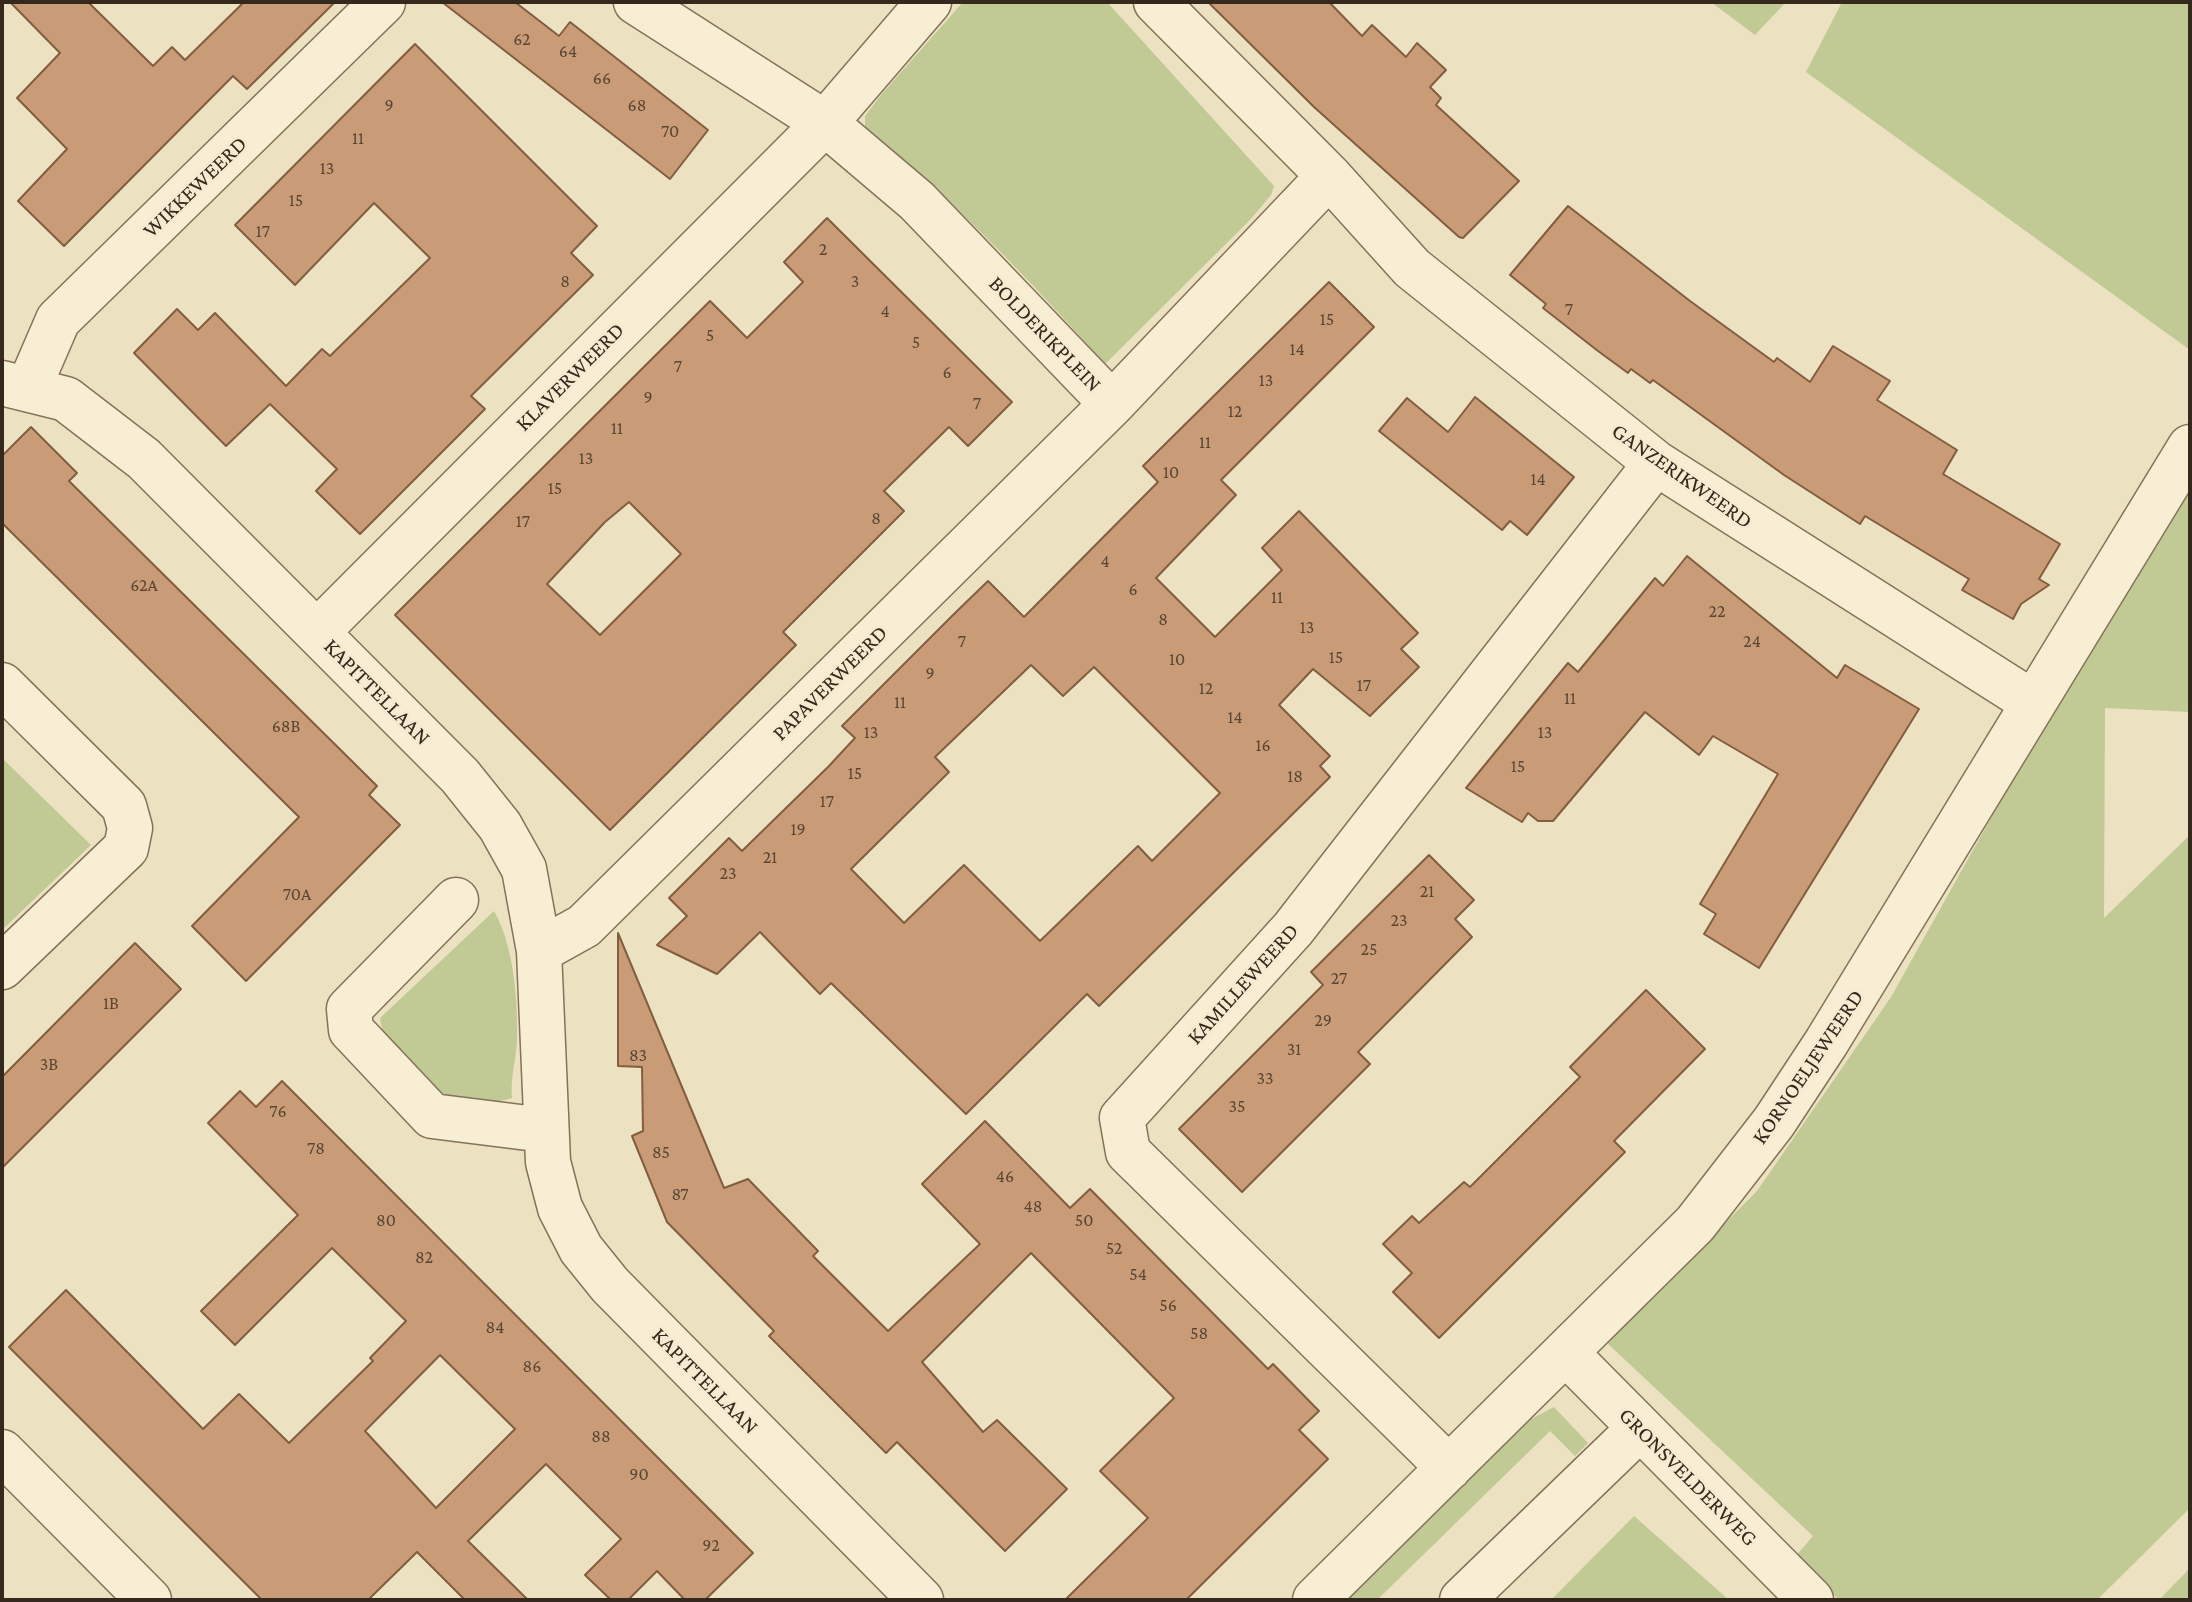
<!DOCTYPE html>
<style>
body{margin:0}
#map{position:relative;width:2192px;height:1602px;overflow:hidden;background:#ece1c0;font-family:"Crimson Pro",serif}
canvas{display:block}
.frame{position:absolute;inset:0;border:4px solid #35291d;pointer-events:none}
</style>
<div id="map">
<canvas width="2192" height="1602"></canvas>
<div class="frame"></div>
</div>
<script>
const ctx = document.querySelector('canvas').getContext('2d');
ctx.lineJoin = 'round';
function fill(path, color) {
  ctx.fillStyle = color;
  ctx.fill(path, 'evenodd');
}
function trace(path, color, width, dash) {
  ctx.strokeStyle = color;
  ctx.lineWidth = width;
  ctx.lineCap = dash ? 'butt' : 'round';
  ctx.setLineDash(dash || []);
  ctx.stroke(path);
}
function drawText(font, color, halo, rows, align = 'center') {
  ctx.font = font + ' "Crimson Pro",serif';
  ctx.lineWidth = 6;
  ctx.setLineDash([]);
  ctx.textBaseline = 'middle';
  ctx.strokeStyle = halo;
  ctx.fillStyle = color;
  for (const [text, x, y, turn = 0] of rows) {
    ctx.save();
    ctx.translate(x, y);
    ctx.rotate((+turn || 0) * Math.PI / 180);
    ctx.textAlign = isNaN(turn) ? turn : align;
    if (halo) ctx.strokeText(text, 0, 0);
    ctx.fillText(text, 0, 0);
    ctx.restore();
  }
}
const green = new Path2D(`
 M963,2H1107L1274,186L1271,195L1250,220L1105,364C1029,279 952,199 865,127V116L881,95Z
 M1711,2H1786L1755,35Z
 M1842,2H2190V350L1806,72Z
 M2190,483V712L2105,708L2104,918L2190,835V1508L2097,1600H1839L1796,1556L1813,1536L1606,1342L1757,1191L1891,997L2054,705Z
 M2,758L91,845L2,930Z
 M494,911C514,946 518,1001 517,1041C516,1060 510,1079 512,1098L481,1106L449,1101L384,1039L380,1018Z
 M1554,1407L1588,1443L1575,1456L1550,1431L1377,1600H1344L1518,1426Z
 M1634,1516L1729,1600H1551Z
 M2190,1568V1600H2159Z`);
const building = new Path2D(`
 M10,2H88L153,66L172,47L185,60L244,2H335L247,89L233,76L64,246L18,201L67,149L17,98L60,53Z
 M442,2H515L559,36L570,22L708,130L670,179Z
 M1208,2H1329L1362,36L1372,25L1406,57L1417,43L1446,70L1430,87L1441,98L1436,105L1519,181L1463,238L1459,237L1314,107Z
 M415,44L597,226L571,253L593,275L471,396L485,409L360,534L316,491L337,469L270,404L226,446L134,353L177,309L198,330L215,313L286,386L322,349L330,356L430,258L374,203L295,285L235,225Z
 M1568,206L1690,301L1774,362L1777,358L1810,382L1833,346L1890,381L1877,400L1957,450L1943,474L2060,544L2039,579L2049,585L2021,604L2013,619L1962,590L1969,579L1865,516L1860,524L1784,475L1653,380L1650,383L1631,369L1628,373L1598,351L1543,308L1546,304L1510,275Z
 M827,218L1012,402L968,446L949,427L884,491L904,511L783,632L796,645L610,830L395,615L710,301L747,338L803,282L784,262ZM629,502L681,554L600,635L547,584L605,522Z
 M1329,282L1374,327L1221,480L1236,495L1156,578L1215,637L1282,570L1262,548L1299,511L1418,633L1401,649L1419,667L1370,716L1313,669L1279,705L1330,756L1320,766L1330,777L1099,1006L1087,994L966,1114L831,983L820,994L760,932L717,974L657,945L687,916L669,898L729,838L742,851L828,767L855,738L842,726L953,615L988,581L1024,617L1158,482L1143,466ZM1031,665L1063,696L1094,667L1220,793L1152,861L1138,846L1040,941L964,865L904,923L851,869L949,772L935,757Z
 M1475,397L1574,477L1527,535L1510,521L1502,530L1379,431L1407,398L1448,432Z
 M31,427L77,473L69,481L377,786L369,795L400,825L246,981L192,926L299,817L2,523V456Z
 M1687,556L1837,678L1845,665L1919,709L1759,968L1704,934L1716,914L1700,904L1778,774L1713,736L1699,755L1645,712L1553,821H1538L1528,813L1522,822L1466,788L1568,663L1578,672L1655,578L1663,586Z
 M1429,855L1474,900L1455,919L1472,937L1358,1052L1370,1064L1242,1192L1179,1129L1323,985L1311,972Z
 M618,933L724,1188L748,1179L818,1251L813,1256L888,1331L980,1244L922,1184L985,1121L1070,1208L1090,1189L1268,1369L1273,1364L1319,1411L1299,1430L1328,1459L1186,1600H1065L1148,1518L1100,1471L1174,1398L1031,1253L922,1362L983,1432L997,1420L1067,1489L1005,1551L897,1442L886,1453L769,1336L774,1331L667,1222L632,1136L643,1131L642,1067L618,1066Z
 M135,943L181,989L2,1168V1077Z
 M1646,990L1705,1049L1614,1141L1625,1152L1439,1338L1393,1292L1412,1273L1383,1244L1412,1216L1419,1223L1464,1182L1470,1187L1580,1077L1570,1067Z
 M282,1081L753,1553L705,1600H685L657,1571L628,1600H611L585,1575L621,1539L546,1464L468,1541L528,1600H465L417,1552L368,1600H262L9,1347L66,1290L203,1429L239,1394L289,1443L373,1361L370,1358L406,1321L332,1248L235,1345L201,1311L298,1215L208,1123L240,1091L256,1107ZM440,1355L515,1429L436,1508L365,1431Z`);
const minor = new Path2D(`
 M929,2L825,123L917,201L1112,404L1329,176L1156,2
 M1329,176L1412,268L1656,463L2032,702
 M2,383L66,399L144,459L460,776L500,826L524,869L539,951L548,1162L560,1208L581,1249L610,1285L921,1600
 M29,387L58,320L383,2
 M317,632L825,123L636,2
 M2,685L124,806L130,828L126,848L2,967
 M456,900L349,1009L351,1030L432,1116L544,1130
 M539,951L584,926L1112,404
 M1566,1353L1811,1600
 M2,1452L149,1600
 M1449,1468L1128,1152L1122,1118L1293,929L1656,463
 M1315,1600L1695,1224L1774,1122L1826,1043L2190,447
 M1462,1600L1640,1428`);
const numberNames = [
 ["62",522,39],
 ["64",568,51],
 ["66",602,78],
 ["9",389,105],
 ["68",637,105],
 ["70",670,131],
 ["11",358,138],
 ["13",327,168],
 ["15",296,200],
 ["17",263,231],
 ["2",823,249],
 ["8",565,281],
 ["3",855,281],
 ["7",1569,309],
 ["4",885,311],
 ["15",1327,319],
 ["5",710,335],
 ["5",916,342],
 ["14",1297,349],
 ["7",678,366],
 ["6",947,372],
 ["13",1266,380],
 ["9",648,397],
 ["7",977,403],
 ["12",1235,411],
 ["11",617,428],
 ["11",1205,442],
 ["13",586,458],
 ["10",1171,472],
 ["14",1538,479],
 ["15",555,488],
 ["8",876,518],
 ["17",523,521],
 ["4",1105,561],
 ["62A",144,585],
 ["6",1133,589],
 ["11",1277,597],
 ["22",1717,611],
 ["8",1163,619],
 ["13",1307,627],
 ["7",962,641],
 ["24",1752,641],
 ["15",1336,657],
 ["10",1177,659],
 ["9",930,673],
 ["17",1364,685],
 ["12",1206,688],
 ["11",1570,698],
 ["11",900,702],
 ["14",1235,717],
 ["68B",286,726],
 ["13",871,732],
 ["13",1545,732],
 ["16",1263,745],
 ["15",1518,766],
 ["15",855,773],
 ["18",1295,776],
 ["17",827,801],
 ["19",798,829],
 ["21",770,857],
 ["23",728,873],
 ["21",1427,891],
 ["70A",297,894],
 ["23",1399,920],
 ["25",1369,949],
 ["27",1339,978],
 ["1B",111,1003],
 ["29",1323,1020],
 ["31",1294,1049],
 ["83",638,1055],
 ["3B",49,1064],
 ["33",1265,1078],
 ["35",1237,1106],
 ["76",278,1111],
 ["78",316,1148],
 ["85",661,1152],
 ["46",1005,1176],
 ["87",680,1194],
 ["48",1033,1206],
 ["80",386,1220],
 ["50",1084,1220],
 ["52",1114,1248],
 ["82",424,1257],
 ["54",1138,1274],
 ["56",1168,1305],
 ["84",495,1327],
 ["58",1199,1333],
 ["86",532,1366],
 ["88",601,1436],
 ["90",639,1474],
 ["92",711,1545]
];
const streetNames = [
 ["WIKKEWEERD",195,187,-44],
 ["BOLDERIKPLEIN",1045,334,46],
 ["KLAVERWEERD",570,377,-45],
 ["GANZERIKWEERD",1682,476,35],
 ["PAPAVERWEERD",830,683,-45],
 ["KAPITTELLAAN",377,692,45],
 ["KAMILLEWEERD",1243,984,-48],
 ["KORNOELJEWEERD",1808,1067,-56],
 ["KAPITTELLAAN",705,1381,45],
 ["GRONSVELDERWEG",1688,1477,45]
];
fill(green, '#c1c995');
fill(building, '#c99c77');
trace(building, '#835d40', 2);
trace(minor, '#847259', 47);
trace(minor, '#f7eed3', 44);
drawText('18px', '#5a4634', null, numberNames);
drawText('22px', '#35291d', '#f4ebd0', streetNames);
</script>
